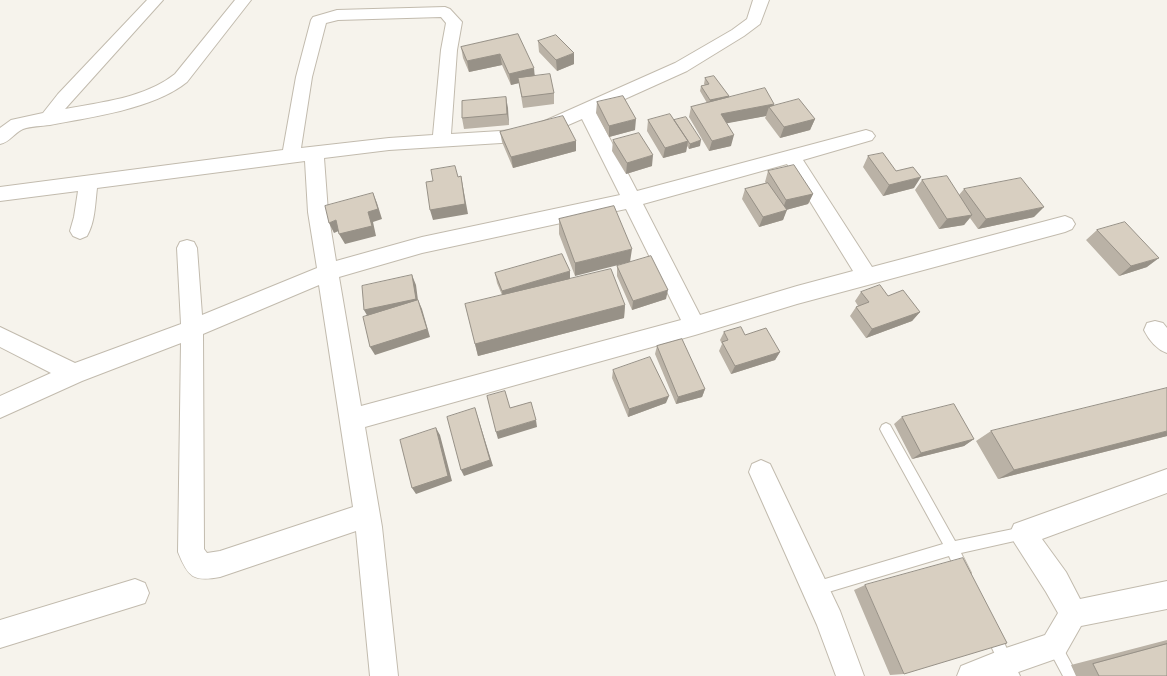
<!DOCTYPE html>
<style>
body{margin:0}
canvas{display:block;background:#f6f3ec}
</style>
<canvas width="1167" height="676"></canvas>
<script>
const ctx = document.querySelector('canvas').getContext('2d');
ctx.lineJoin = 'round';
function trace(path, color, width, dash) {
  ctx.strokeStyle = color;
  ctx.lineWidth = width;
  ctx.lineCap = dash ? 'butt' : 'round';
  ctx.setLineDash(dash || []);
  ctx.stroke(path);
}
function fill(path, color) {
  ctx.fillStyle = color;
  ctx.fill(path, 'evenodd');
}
const lane = new Path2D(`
 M886,423L890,425L955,541L1023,527L1028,528L1029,533L1028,538L961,553L971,573L969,578L964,580L959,578L949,556L815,596L810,594L808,589L810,584L815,582L943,544L882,433L880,429L882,425Z
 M992,626L997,628L1020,676H1005L985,633L987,628Z
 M1054,639L1059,641L1078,676H1063L1047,646L1049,641Z`);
const street = new Path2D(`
 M147,0H163L65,109C102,102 145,98 175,74L235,0H251L187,82C154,109 91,117 50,125C42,126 31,126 23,129C14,133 10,142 0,144V128L11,120L43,113L58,94Z
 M753,0H769L760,24L744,36L687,71L596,112L637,191L866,130L872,132L875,136L872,140L803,160L872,267L1065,216L1072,219L1075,224L1072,229L1065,232L797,304L695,335L365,427L382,527L398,676H370L356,531L220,577C193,582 188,577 178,552L181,343L82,381L0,418V396L51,373L0,347V327L75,363L181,324L177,248L180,242L187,240L194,242L197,248L202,315L317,268L308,212L305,161L97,188C95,205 95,222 87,236L80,239L73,236L70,231L74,217L78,191L0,201V187L283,150L296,77L311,20L313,17L337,10L445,7L450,9L462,22L457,50L451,134L517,130L540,123L675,63L732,30L747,19ZM441,17L446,23L441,50L433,135L389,138L301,148L312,77L326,23L338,20ZM582,119L620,195L422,237L336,261L328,212L324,158L389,150L517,142L552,132ZM787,164L853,271L797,286L700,315L643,204ZM626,209L681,320L361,406L339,277L422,253ZM319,285L353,507L220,551L207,553L204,549L203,334Z
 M1155,321L1163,323L1167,328V353C1156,349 1149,340 1144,330L1147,323Z
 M761,460L770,464L840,611L864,676H836L817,625L749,472L752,464Z
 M1167,469V493L1042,539L1066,572L1080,599L1167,581V609L1081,626L1064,656L1007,676H957L961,666L1006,648L1045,635L1058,613L1046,592L1014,542L1010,533L1014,524Z
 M135,579L145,583L149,593L145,603L0,648V620Z`);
const wall = new Path2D(`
 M518,34L535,76L554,93V104L523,108L519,83L511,85L502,65L469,72L463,58L461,47Z
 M538,41L574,64L557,71L539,52Z
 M705,78L729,96V97L773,105L815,119L810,130L780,138L765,118L766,116L726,123L731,146L709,151L689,117L691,107L707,103L700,91L701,86L705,85L704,84Z
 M506,97L509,125L464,129L462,118Z
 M597,102L635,130L609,137L596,113Z
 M648,120L674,121L700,146L689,149L687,146L686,152L663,158L647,131Z
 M500,132L576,141V151L513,168L502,142Z
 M613,140L652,166L626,174L612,151Z
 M868,156L896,171L914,188L883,196L863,167Z
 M768,171L813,194L808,204L786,210L783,220L759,227L742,199L745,189L766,183L765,182Z
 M922,180L959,195L964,189L1034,217L978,229L970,218L964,225L939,229L915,190Z
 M614,206L575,276L559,234V219Z
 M1097,230L1147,267L1119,276L1086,240Z
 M617,266L666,299L632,310L617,276Z
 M495,273L570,279L625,305L624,318L478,356L475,344L502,295L497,283Z
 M861,292L888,296L920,312L912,321L866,338L850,316L856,307L858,306L855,301Z
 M724,332L745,335L780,352L775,360L731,374L719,351L722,344L720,340Z
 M657,346L705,389L702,397L676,404L655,354Z
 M613,370L666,403L628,417L612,378Z
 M902,417L974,439L964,446L912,459L894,424Z
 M991,431L1167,436L998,479L976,441Z
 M865,585L904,674L890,675L854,590Z
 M1167,640V676H1076L1071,665Z`);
const shadedWall = new Path2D(`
 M574,53V64L557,71L556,60Z
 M500,54L502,65L469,72L467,61Z
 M534,68L535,79L518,78L519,83L511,85L509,74Z
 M729,96L728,102L709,106L710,100Z
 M506,97L508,108L509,125L507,114Z
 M774,104L772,111L769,107L766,116L718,125L721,114Z
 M636,119L635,130L609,137V126Z
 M815,119L810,130L780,138L784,127Z
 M734,135L731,146L709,151L712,141Z
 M701,140L700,146L689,149L690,144Z
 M576,141V151L513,168L511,157Z
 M688,141L686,152L663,158L665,148Z
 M653,155L652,166L626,174L627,163Z
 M461,176L468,214L433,220L430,210Z
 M921,177L914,188L883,196L889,185Z
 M373,193L377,203L382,219L373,222L376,236L345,244L339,234L368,212Z
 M813,194L808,204L782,211L786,200Z
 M1044,207L1034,217L978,229L986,219Z
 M787,210L783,220L759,227L763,217Z
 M972,215L964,225L939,229L947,219Z
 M336,220L341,230L334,233L329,223Z
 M632,249L630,262L575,276V263Z
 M1159,258L1147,267L1119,276L1131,266Z
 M570,271V281L503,301L502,291Z
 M412,275L416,285L419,308L369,319L364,310Z
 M668,290L666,299L632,310L633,301Z
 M418,300L422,309L430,337L375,355L370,347Z
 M625,305L624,318L478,356L475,344Z
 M920,312L912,321L866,338L872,329Z
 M780,352L775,360L731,374L735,366Z
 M705,389L702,397L676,404L678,397Z
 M669,396L666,403L628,417L629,409Z
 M475,408L493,466L464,476L461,470Z
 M536,420L537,427L498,439L496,432Z
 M436,428L440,435L452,481L416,494L412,488Z
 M1167,431V436L998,479L1014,470Z
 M974,439L964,446L912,459L921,453Z`);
const building = new Path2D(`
 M518,34L534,68L509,74L500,54L467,61L461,47Z
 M556,35L574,53L556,60L538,41Z
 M550,74L554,93L522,97L518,78Z
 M714,76L729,96L710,100L701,86L709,84L705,78Z
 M765,88L774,104L721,114L734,135L712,141L691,107Z
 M623,96L636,119L609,126L597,102Z
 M506,97L507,114L462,118V101Z
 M799,99L815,119L784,127L769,107Z
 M670,114L688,141L665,148L648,120Z
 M563,116L576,141L511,157L500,132Z
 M686,117L701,140L690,144L674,120Z
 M639,133L653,155L627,163L613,140Z
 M883,153L896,171L913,167L921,177L889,185L868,156Z
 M794,165L813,194L786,200L768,171Z
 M455,166L458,177L461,176L465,204L430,210L426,182L433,181L431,170Z
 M947,176L972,215L947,219L922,180Z
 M1021,178L1044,207L986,219L964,189Z
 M768,183L787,210L763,217L745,189Z
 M373,193L378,209L368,212L372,226L339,234L336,220L329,223L325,206Z
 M614,206L632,249L575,263L559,219Z
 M1125,222L1159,258L1131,266L1097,230Z
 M562,254L570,271L502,291L495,273Z
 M651,256L668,290L633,301L617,266Z
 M611,269L625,305L475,344L465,304Z
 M412,275L416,299L364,310L362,286Z
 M880,285L888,296L903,290L920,312L872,329L856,307L869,302L861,292Z
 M418,300L427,329L370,347L363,317Z
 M741,327L745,335L766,328L780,352L735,366L722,342L728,340L724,332Z
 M682,339L705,389L678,397L657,346Z
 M650,357L669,396L629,409L613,370Z
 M1167,388V431L1014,470L991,431Z
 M505,391L510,408L531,402L536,420L496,432L487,396Z
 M954,404L974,439L921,453L902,417Z
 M475,408L490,460L461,470L447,417Z
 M436,428L448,476L412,488L400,440Z
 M963,558L1007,643L904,674L865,585Z
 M1167,644V676H1099L1093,664Z`);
trace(lane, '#c2bbae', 2);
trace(street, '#c2bbae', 2);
fill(lane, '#fff');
fill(street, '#fff');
fill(wall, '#bab2a6');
fill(shadedWall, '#979187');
fill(building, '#d8cfc1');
trace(building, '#979187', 1);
</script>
